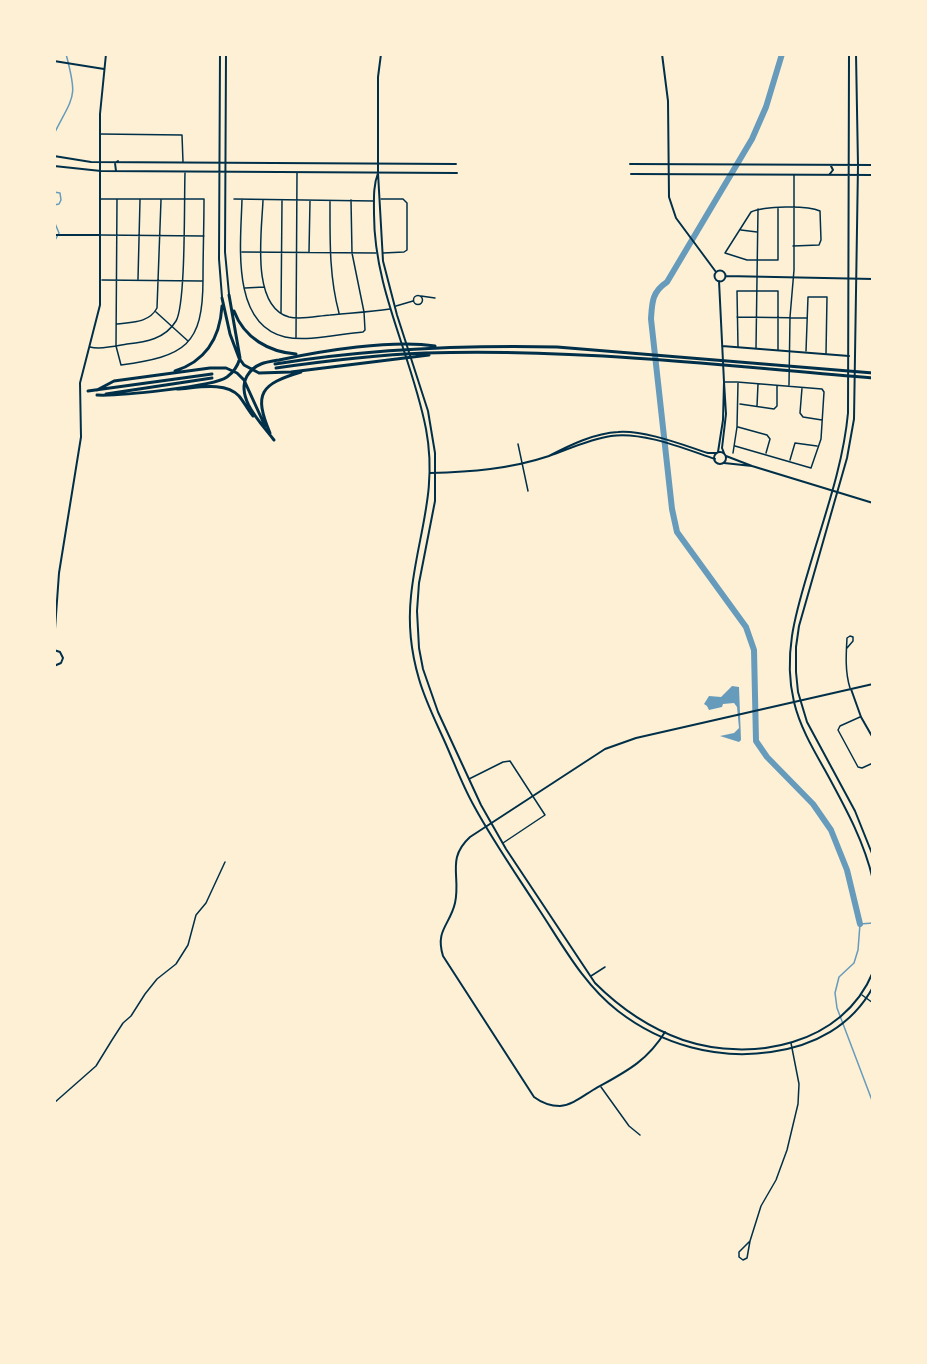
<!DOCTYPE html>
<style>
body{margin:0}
#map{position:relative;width:927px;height:1364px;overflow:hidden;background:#fdf0d5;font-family:Ubuntu,sans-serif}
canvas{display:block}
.frame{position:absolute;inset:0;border:56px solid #fdf0d5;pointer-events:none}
</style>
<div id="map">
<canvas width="927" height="1364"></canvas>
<div class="frame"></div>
</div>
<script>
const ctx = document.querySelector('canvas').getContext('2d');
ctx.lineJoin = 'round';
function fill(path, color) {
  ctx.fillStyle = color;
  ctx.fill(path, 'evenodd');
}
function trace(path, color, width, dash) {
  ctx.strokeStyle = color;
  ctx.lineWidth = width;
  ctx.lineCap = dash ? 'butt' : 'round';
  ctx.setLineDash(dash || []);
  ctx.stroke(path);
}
const water = new Path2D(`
 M732,686L739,687L741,740L739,742L720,736L734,733L739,728L737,707L734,703L723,704L722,707L709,710L707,706L704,704L709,696L721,697Z`);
const stream = new Path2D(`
 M54,134C74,94 78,99 66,54
 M54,192L60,193L61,200L59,204L54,205
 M54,221L59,233L54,242
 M873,923L860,924L858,950L854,963L839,977L835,993L837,1008L873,1103`);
const river = new Path2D(`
 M782,54L766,107L752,139L667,282C652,292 652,302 651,319L672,509L677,532L746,627L754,650L756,741L767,757L813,804L831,830L847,870L860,924`);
const minor = new Path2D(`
 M100,134L182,135L183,162
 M101,199H204C204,226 203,252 203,279C203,346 185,356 121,365L116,346L117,199
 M234,199L374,201
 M242,199C241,242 230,324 285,337C308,342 339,334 363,332L365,330L364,312L352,253L351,200
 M381,199H403L407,203V250L404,252L383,253
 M263,200C262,230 250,306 289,317C301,320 317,316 330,315C350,313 370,312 390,309
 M330,201C330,239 329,276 339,313
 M778,208V260H747L725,253L751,212C764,206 807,205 820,211L821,240L819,245L793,246
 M741,230L757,232
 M101,235L204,236
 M242,252L376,253
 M309,252L310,201
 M138,279L140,200
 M102,280L202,281
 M245,288L264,287
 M413.5 300a4.5 4.5 0 1 1 9 0a4.5 4.5 0 1 1-9 0Z
 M421,296L435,298
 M396,306L413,301
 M156,312L188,341
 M281,313L282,201
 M737,317L807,318
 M117,324C132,322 149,323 157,308L161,200
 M296,337L297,173
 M90,347C101,350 116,346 127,344C146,342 165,339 176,321C186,304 184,200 185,173
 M738,347L737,291H778V350
 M756,348L758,209
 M806,351L808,297H827L826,354
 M725,382H737L822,389L824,392L821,439L811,468L735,446
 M789,385L790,317L794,270V175
 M802,388L800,413L803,417L822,420
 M740,404L774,409L777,406V386
 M757,406L758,384
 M738,427L767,435L770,439L766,453
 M518,444L528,491
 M733,453L737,427L738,383
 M790,460L795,443L817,446
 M847,648L853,641V637L850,636L847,638C846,655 845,672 850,688
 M860,717L840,726L838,730L858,767L862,768L873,763
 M469,779L503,762L510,761L545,815L503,843
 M591,976L605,967
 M862,995L873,1003
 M601,1087L629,1126L640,1135
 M54,1103L96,1066L112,1040L123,1023L131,1016L145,994L157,979L176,964L188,945L196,915L206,903L225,862
 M750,1241L747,1258L743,1260L739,1257V1252L750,1241L761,1206L776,1180L787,1150L798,1104L799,1084L791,1043`);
const tertiary = new Path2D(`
 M662,54L668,101L669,197L676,218L716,272
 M54,61L104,69
 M378,173V77L381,54
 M54,235H100
 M714.5 276a5.5 5.5 0 1 1 11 0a5.5 5.5 0 1 1-11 0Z
 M726,276L873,279
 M719,281L724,382
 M722,346L849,356
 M718,452L723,420L724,382L726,414L722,448L724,453
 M714 458a6 6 0 1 1 12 0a6 6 0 1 1-12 0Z
 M715,459C685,449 642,431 611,436C590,439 569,449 549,456C570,445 595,433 618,432C645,430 683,445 708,453H717
 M724,463L752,466L726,456
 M752,466L873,503
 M430,473C471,472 510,469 549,456
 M54,643L59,573L81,437L80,383L100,305V114L106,54
 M54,650L60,652L63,658L61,663L54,666
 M851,689L861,717L873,738
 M665,1032C646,1063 623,1073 593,1090C583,1096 572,1105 560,1106C549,1106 542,1103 534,1097L443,956C435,930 450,925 455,903C461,876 446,859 470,837L605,749L636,738L873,684`);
const secondary = new Path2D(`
 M220,54L219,259L222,297
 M226,54L225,252L229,294
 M849,54L848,413C843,467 823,520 808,572C795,615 783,656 794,702C800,727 813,749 826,772C845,807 864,841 873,880
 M856,54L858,165L854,419L847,458L799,626L796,647V672L798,692L807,722L855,811L873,856
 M54,156L91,162L456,164
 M630,164L873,165
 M54,166L101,171L457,173
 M116,171L115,163L118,161
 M378,173C373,186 374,200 374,214C374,290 412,356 426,429C438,492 417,536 411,596C408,624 411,652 419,679C425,700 435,720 444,740C454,762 462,785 474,806C493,841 516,874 538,908C562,944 583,984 618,1011C662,1045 717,1060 771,1052C814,1046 852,1026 873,987
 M378,173L383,261L397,315L428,411L435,453V501L419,583L417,611L419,648L423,669L438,712L481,805L506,849L595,983C620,1008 649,1028 683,1040C752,1063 843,1045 873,972
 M631,174L873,175
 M829,175L833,170L831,166`);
const trunk = new Path2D(`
 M222,298L230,334L239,358L244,365L259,373L291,372L429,355
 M234,311C244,338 269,352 296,354
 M275,364C368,349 463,345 557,347L873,373
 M276,368C325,361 375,355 425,353C574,348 724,366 873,378
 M175,371C206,361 220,338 222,306
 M177,389C196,388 225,381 239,396C244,402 248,410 253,416
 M97,390L114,381L210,368H226L237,373L244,380L265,426
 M88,391L212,374
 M106,394L212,378
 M97,395C118,396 213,387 227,377C234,372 238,365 240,358L229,295
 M270,433C253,393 261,384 301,372
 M274,440C262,424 235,398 247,376C250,371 256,366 261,364C266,362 273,361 279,360C321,351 393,339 435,346`);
fill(water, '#669bbc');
trace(stream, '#669bbc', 1.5);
trace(river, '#669bbc', 6);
trace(minor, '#003049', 1.5);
trace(tertiary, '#003049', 2);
trace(secondary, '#003049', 2);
trace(trunk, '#003049', 3);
</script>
